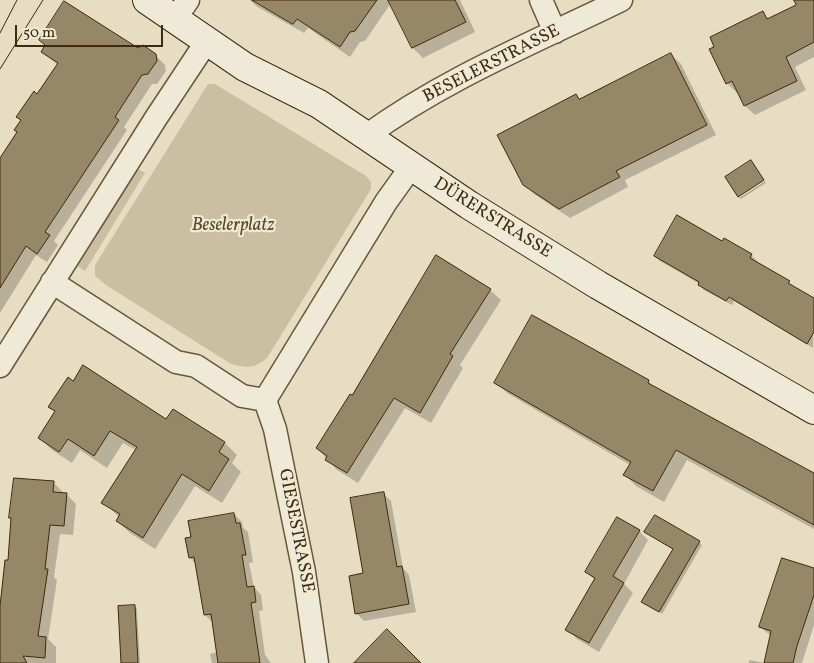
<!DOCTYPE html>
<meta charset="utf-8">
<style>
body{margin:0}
#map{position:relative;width:814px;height:663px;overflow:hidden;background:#e7ddc2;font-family:Vollkorn,serif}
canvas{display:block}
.scale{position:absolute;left:15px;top:25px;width:148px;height:22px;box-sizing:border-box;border:2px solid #3f2a09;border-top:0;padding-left:6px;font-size:15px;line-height:18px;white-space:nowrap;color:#3f2a09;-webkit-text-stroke:4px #efe9d7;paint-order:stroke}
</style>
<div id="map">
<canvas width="814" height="663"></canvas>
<div class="scale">50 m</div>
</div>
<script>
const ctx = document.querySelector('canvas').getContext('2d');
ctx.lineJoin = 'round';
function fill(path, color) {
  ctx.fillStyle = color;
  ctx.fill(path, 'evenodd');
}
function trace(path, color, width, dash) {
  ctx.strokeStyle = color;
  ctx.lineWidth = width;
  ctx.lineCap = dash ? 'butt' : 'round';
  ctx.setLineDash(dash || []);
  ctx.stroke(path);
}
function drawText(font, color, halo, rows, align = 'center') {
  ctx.font = font + ' Vollkorn,serif';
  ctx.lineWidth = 4.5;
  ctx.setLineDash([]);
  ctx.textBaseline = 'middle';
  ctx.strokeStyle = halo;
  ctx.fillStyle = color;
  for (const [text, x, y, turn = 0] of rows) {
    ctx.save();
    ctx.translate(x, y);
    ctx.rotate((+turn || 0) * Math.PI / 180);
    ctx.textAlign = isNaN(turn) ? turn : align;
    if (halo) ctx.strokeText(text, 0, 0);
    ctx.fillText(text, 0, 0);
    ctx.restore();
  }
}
const green = new Path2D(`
 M208,84H215L366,176L371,182V189L267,358C254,369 248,368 231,364L106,285L95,276V265Z
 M137,168L145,173L85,271L77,266L101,225Z`);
const shadow = new Path2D(`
 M250,0H460L475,32L423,58L413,48L391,3L365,41L360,42L350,57L308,28L304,33L256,6Z
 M795,0H814V57L795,67L806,90L755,115L745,106L739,92L737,93L727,83L763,13L769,19L798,5Z
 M138,49L155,55L165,65L166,71L157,84H152L124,127L127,130L54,241L58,245L47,262L36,255L0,313V160L19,132L22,121L18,117L38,96L58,65L42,52Z
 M671,55L681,64L716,135L625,180L628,187L570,218L534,194L524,184L576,95L581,100Z
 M765,181L766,183L741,199L739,198Z
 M724,240L752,256L757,261L756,263L789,282L794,287L814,299L813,348L734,301L732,305L704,290L700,284L660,261L655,256L723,242Z
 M490,290L501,300L460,365L463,368L431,423L405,408L358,483L337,470L317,448L352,397Z
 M648,381L655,388L814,474V529L687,460L664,502L636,486L625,475L630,465L507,393L496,382Z
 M50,407L167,421L173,411L225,443L237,455L232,463L241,472L222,503L195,486L155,549L130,533L117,521L119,517L103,502L136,450L123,443L107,468L80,450L72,463L52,450L39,437L56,412Z
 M53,482L63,492L62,494H66L76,504L73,535L60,534L54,577L57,580L48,639L56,647V663H0V631L9,561L12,519L10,517Z
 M383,493L391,501L403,568L409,575L416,612L364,621L356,613Z
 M234,514L242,522L243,528L248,532L253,562L249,563L254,587L261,595L263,610L259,611L265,655L271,663H212L210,654L217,652L213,623L205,615L197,565L190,558L192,538Z
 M639,531L648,540L624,584L633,593L599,652L577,639L567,629L595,580L587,572Z
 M646,532L699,542L702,545L662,614L643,602L674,549Z
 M814,570V625L802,663H749V660L765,663L771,636L760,627Z
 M134,606L137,609L140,663H122Z`);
const building = new Path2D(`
 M252,0H377L355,31L350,32L340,47L297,19L293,24Z
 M388,0H455L466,22L412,48Z
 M794,0H814V42L786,57L797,81L744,106L732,81L726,84L709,49L714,47L710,37L763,11L767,19L796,5Z
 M64,1L138,48L143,45L156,54L157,61L148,74L142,75L115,117L119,120L45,232L50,235L37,254L26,246L0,288V158L17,132L14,130L21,120L16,117L34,91L37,94L58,63L41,52L45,45L39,40Z
 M671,53L707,125L616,171L620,177L559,209L523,185L497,135L576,94L579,99Z
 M751,160L764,180L738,197L725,177Z
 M677,215L722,241L724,238L752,254L750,258L790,281L788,283L814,298V332L807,344L729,297L726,301L698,285L699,282L654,256Z
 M436,255L491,289L450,354L453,356L420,413L394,398L347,473L325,460L327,456L316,448L350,394L352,395Z
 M532,315L649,380L648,383L814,473V525L676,450L653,491L623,475L631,462L494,383Z
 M83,365L166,419L173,409L225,442L219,452L229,459L209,491L182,474L143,538L116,521L120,514L101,503L137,447L110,431L94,456L68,439L59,452L38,438L55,411L48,407L68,377L73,381Z
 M14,478L54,481L53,492L67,493L64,526L50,525L45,569H48L38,636L46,637L45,658L23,656L27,663H0V606L5,560H8L11,518H9Z
 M384,492L397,567L402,566L409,604L355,614L349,576L363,573L350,498Z
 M234,513L236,523H240L246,555H242L247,587L254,586L256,602L251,603L260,663H218L211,614L204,615L194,557L189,558L185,538L191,537L188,521Z
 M655,515L700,541L659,612L641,602L673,549L644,532Z
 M617,517L640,530L613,576L624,583L589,643L565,630L595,578L585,572Z
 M782,558L814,568V595L797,646L793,663H764L771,631L759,627Z
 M135,605L138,663H121L118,606Z
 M387,629L421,663H354Z`);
const minor = new Path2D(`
 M541,0L555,32
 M175,19L188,0
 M366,136C444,79 535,42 621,0
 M52,282L176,362L196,366L242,396L265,400
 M0,366L156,118L207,41
 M265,400L386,202L411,167
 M265,400L275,429L304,572L317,663`);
const secondary = new Path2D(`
 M147,0L245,67L319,104L469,205L598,285L814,410`);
const tram = new Path2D(`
 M0,33L17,0
 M0,69L43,0`);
const streetNames = [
 ["BESELERSTRASSE",492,65,-27],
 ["DÜRERSTRASSE",492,219,32],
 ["GIESESTRASSE",295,531,79]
];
const parkNames = [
 ["Beselerplatz",233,227]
];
fill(green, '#cabfa3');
fill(shadow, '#0003');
fill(building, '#968769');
trace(building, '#3f2a09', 1);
trace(minor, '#695737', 25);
trace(secondary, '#3f2a09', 30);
trace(minor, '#efe9d7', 22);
trace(secondary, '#efe9d7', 28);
trace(tram, '#3f2a09', 1);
drawText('18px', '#3f2a09', '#efe9d7', streetNames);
drawText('italic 18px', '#5b4828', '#efe9d7', parkNames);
</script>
